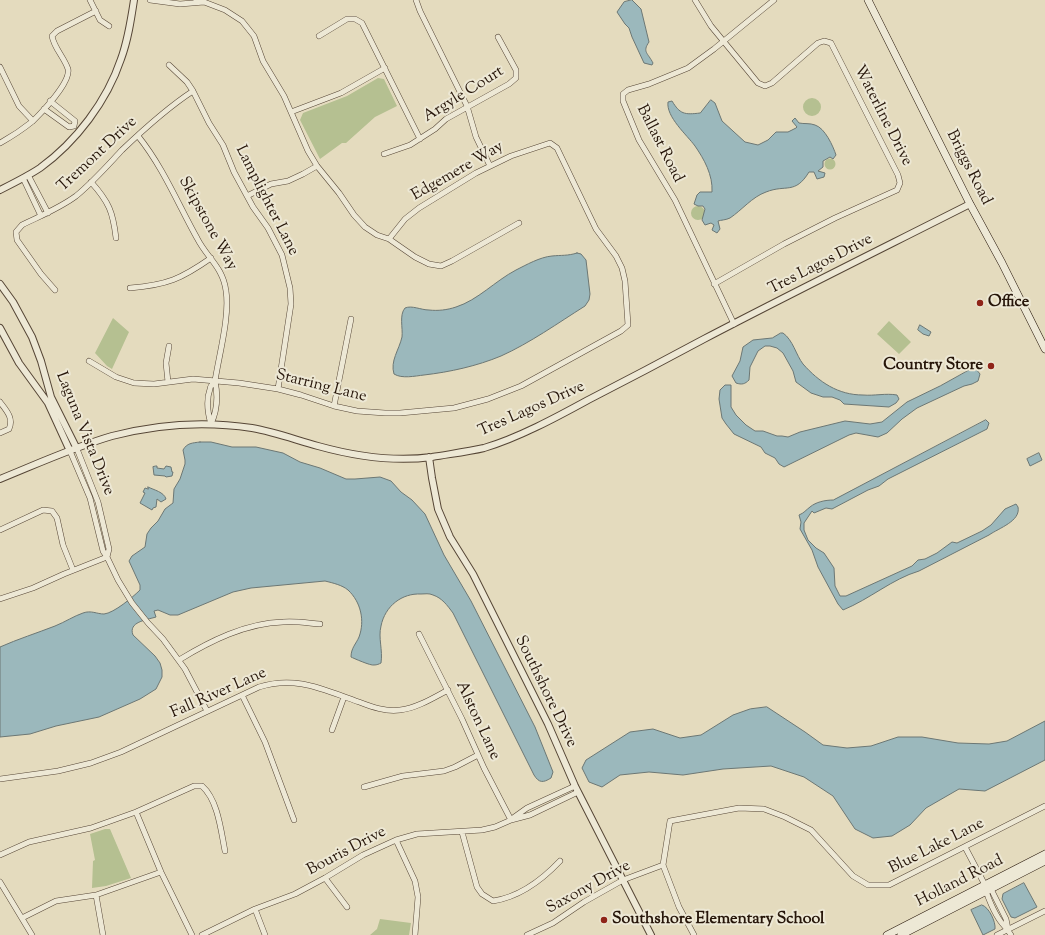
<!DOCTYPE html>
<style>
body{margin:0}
canvas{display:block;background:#e4dbbe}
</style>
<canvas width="1045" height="935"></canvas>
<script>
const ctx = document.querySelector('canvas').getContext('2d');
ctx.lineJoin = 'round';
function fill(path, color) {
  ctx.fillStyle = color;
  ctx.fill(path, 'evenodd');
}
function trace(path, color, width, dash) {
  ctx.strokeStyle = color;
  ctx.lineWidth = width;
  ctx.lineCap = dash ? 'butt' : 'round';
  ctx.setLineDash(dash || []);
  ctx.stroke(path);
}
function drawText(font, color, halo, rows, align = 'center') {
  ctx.font = font + ' "Sorts Mill Goudy",serif';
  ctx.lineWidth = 4;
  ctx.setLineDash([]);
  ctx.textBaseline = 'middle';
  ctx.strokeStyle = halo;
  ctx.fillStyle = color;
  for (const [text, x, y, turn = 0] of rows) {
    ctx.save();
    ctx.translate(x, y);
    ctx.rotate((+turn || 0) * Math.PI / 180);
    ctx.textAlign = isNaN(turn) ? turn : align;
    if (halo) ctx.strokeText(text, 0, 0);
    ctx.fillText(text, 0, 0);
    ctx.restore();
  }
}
const green = new Path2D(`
 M378,78L384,79L397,106L375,117L346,143H342L320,159L300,120L303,113L347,96Z
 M803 107a9 9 0 1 1 18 0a9 9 0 1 1-18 0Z
 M824.5 164a5.5 5.5 0 1 1 11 0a5.5 5.5 0 1 1-11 0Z
 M691 213a7 7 0 1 1 14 0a7 7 0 1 1-14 0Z
 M113,318L129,332L112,369L107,366L95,353Z
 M889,321L911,342L899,354L877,334Z
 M105,829H110L131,878L106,886L92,888L93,861L95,860L90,834Z
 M380,919L411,923L409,935H370L377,929Z`);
const water = new Path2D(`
 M632,0L641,9L649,42C642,52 648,53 653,63L652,65L644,63L632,37L629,28L625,24L617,12L624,2Z
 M711,100L715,103L722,121L745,142L758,145L768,140L776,132H788L796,128L797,127L792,121L795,118L799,123C804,124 810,123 815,125C825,128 833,146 836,155L833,159L830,157L823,161V167L818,171L825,173L824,177L817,179L814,172H809C795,195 786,184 766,192C752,197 742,210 730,218C726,220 721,220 718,221L720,229L717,233L712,230L714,225L711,223L705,225L702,220L705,209L703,206H698L694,204L697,195L700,192H712C713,175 704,159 695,146C687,135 666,117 668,102L672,101C680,114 684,115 700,113Z
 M577,253L581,254L586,260L590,294L589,300L585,306C558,323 530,343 501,356C477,366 450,372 424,375C415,376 402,379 394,374C390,361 399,350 402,337C403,328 399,315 405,308C412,305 421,310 429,310C438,311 447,310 456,307C478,300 495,281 516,270C526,265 540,257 552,256C561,255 568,256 577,253Z
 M920,325L931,332L929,336L923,334L918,330Z
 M781,333H783C793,340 796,355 803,364C819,382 838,395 863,395C874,396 886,393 897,395L899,399L896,403L889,407L844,404L840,400L832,397H823L811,393L796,382L793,371L783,353L777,348L770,346H765L758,351L750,367L749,380C745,384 742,385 736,383L732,376L740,361L743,347L753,340L772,338Z
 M973,368L976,369L980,374L978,381L972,384L964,386L917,408L902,419L887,433L878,437L856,433L849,435L784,467L779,464L775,458L765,453L761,447L734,434L726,424L722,418L719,399L720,390L725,385H731V407L736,415L746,425L755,431H763L777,436H782L788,437L800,432L845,421L870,424L882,422L907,402L940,386Z
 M986,420L989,423L987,429L888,479L879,486L868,490L832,509L826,508L814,513L812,511L804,523V530L808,540L816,548L824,553L834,568L835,586L840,596H846L912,566L918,560L925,559L937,553L952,542L957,543L982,531L991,525L1005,509L1016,504L1018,507C1021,521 999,528 989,535L919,571C892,579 870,599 843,610L838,604L818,567L812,550L800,529L801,522L799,515C804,513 806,510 810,507C816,502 825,500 833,500Z
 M200,442H211L232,447H256L283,453L300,462L320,468L346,479H355L380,477L391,481L401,492L412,500L425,514L444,555L471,601L535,727L553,772L551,778C543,783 539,783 534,775L453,613C447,605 442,598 433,595C429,593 425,594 421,594C402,593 385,606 381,626C378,638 383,650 381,663C379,664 377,665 374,665C371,666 353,658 351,657C351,648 356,644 359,637C365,621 361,602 348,590C342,585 333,583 325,581L251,588L233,592L178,615H170L158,610L154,611L156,617C146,620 128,622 133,635L155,656L160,663L162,670V677L156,689L140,699L99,717L56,726L30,734L0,737V647C18,639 37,633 55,626C65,622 74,616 83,613C91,610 97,614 104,614C114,613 133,597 140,590V585L129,561L132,556L145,547L147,534L151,528L158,521L165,509L173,503L174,489L180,479L185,464V460L183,450C187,443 192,443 200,442Z
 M1039,453L1042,460L1030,466L1027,459Z
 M156,466H157V468L164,469L166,466L171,467L172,472H173L172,476L166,477L165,476L154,475L153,467Z
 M148,487C154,490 164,492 166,499L161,502L157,499L156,507L153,508L152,510L140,503L145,493L143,492L145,488L148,489Z
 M767,707L805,732L823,745L847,748L871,746L898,737H922L958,743L989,744L1007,741L1045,721V760L985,791L959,789L926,808L910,825L892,836L873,838L855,829L833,796L804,777L771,766L723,769L683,775L649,772L620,775L602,787L589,782L582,768L586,760L630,732L653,729L680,738L701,735L733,715L750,709Z
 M1024,883L1037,907L1015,918L1011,917L1002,899L1003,894Z
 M982,905C989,907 996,922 995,929L983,935L971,910Z`);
const minor = new Path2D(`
 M90,0L100,20L109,26
 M150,0L180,4L204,2L196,0
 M204,0V2L225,10L242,21L254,36L263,61L284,96L308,151L317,166L339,193L354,215L365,227L377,235L389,239L415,257L429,264L441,266L452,261L519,223
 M416,0L420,11L467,106L476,137L490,166
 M695,0L711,26L758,83L765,86L772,83L818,43L824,41L831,43L898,175L900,183L897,190L835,218L784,244L714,284
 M319,36L347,19H355L362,23L420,139
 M169,65L187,82L193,91L209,123L223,145L234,172L253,207L268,228L282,255L290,288L291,304L278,389
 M0,67L19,106L33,121
 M50,101L75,121L74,126
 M44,109L69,127L74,126
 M291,112L341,93L385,68
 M138,136C163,167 178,204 197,238C207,258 223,267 226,291C230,316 219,355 215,381C218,395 217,411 211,424
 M0,143C11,137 23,129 33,121C42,112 71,82 68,69C64,57 54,48 52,36L57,31L96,11
 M384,154L410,145L435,129L446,119L509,84L516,78V70L498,37
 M28,175L48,213
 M23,178L41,216
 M91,182C109,202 113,212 116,238
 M247,196L271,184L288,181L303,174L317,166
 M130,288C167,285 181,279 211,258
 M55,290L41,274L17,240L16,232L22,225C40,216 60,208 76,196C93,182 107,166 122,150C144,129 167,108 193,91
 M734,324L675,200L639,140L623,101V94L628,90L649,84L688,68L714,49L774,0
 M89,361L116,377L134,383L154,384L193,379L239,383L278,389L301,395L334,406L357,411L385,413H400L454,408L488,399L521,386L621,331L628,325L625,281L622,268L616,256L596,229L557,148L550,143L511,156L476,173L419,208L405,219L389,239
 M168,382L166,363L169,346
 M0,402C6,410 14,418 9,429L0,433
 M334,406L351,319
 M211,424C208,414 206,400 210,389C210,386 213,383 215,381
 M77,449L98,502L109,549L107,557
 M70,451L90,498L103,551L107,557L118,580L132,603L148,623L163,639L185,669L207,711
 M0,530L43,510L52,511L57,518L63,545L73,570
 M0,599L33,588L64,574L107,557
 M419,634L462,719L484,768L511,820
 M179,660C210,641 246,623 283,622C296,621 308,623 320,624
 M242,695L265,742L294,820
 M332,730L344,697
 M0,779L58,771L91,763L121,752L259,687C296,675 324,690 359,702C372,707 386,712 400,710C417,708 433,698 448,690
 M364,787L403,776L444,771L455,767L478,755
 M136,812L161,872L192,935
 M513,818L527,808L575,786
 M462,832L477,887L482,894L493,901C519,897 543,879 560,861
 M396,840L415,881L418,897L415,935
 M965,847L985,885C986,895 995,914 1001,922C1005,927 1008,930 1011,935
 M0,855L29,842L91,828L136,812L194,786H202C218,800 221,831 225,851
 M325,878L347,907
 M0,882L32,935
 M989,888L991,889L1006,919L1008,929
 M96,895L103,935
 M255,909L265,935
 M22,918L56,901L96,895L161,872
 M202,935L255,909L295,894L325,878L363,855L396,840L417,834L482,830L495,827L511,820L530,815L578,792
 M527,935L553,923L584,902L623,880L663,865
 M694,935L679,907L663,865L670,821L739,808L764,809L785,817L811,830L853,876L868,885H889L1045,806
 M997,935L1045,911`);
const tertiary = new Path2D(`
 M0,190C14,183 28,176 40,168C76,142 107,101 121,59C128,40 131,20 134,0
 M0,284L13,302L32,337L41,361L51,397L77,449
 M0,328L19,363L48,403L70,451
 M429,457L432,478L438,509L450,537L473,574L548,724L575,786L651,935
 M0,479C37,464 74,447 112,436C158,424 206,421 252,428C275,432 296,440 318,446C354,456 395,462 432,457C449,454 467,452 484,448C518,438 557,417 588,400C627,380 665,360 704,339C792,293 881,249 970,204`);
const secondary = new Path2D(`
 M868,0L970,204L1002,263L1045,349
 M887,935L1045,854
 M901,935L1045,861`);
const markers = [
 [980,303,4,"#8f2418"],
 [991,366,4,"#8f2418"],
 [604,920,4,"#8f2418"]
];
const streetNames = [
 ["Argyle Court",464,95,-32],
 ["Waterline Drive",882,116,63],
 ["Ballast Road",659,144,63],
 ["Tremont Drive",98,155,-43],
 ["Briggs Road",968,168,63],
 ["Edgemere Way",458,172,-30],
 ["Lamplighter Lane",266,201,63],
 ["Skipstone Way",207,224,61],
 ["Tres Lagos Drive",821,265,-27],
 ["Starring Lane",321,387,14],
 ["Tres Lagos Drive",532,410,-24],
 ["Laguna Vista Drive",84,434,68],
 ["Southshore Drive",545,692,64],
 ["Fall River Lane",219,694,-24],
 ["Alston Lane",477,721,65],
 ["Blue Lake Lane",937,847,-27],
 ["Bouris Drive",347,852,-28],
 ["Holland Road",960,882,-27],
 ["Saxony Drive",589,888,-29]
];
const poiNames = [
 ["Office",988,303],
 ["Country Store",983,366,"right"],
 ["Southshore Elementary School",612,920]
];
fill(green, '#b5c091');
fill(water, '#9bb8bc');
trace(water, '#6c7774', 1);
trace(minor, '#564636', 6);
trace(tertiary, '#564636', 8);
trace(secondary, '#261509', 8);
trace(minor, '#ede8d5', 5);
trace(tertiary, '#ede8d5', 6);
trace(secondary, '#ede8d5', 7);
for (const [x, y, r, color] of markers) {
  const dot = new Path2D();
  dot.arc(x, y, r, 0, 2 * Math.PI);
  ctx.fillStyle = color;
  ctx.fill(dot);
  trace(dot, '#ede8d5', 1.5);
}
drawText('16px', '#261509', '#ede8d5', streetNames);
drawText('bold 16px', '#261509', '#ede8d5', poiNames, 'left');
</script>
